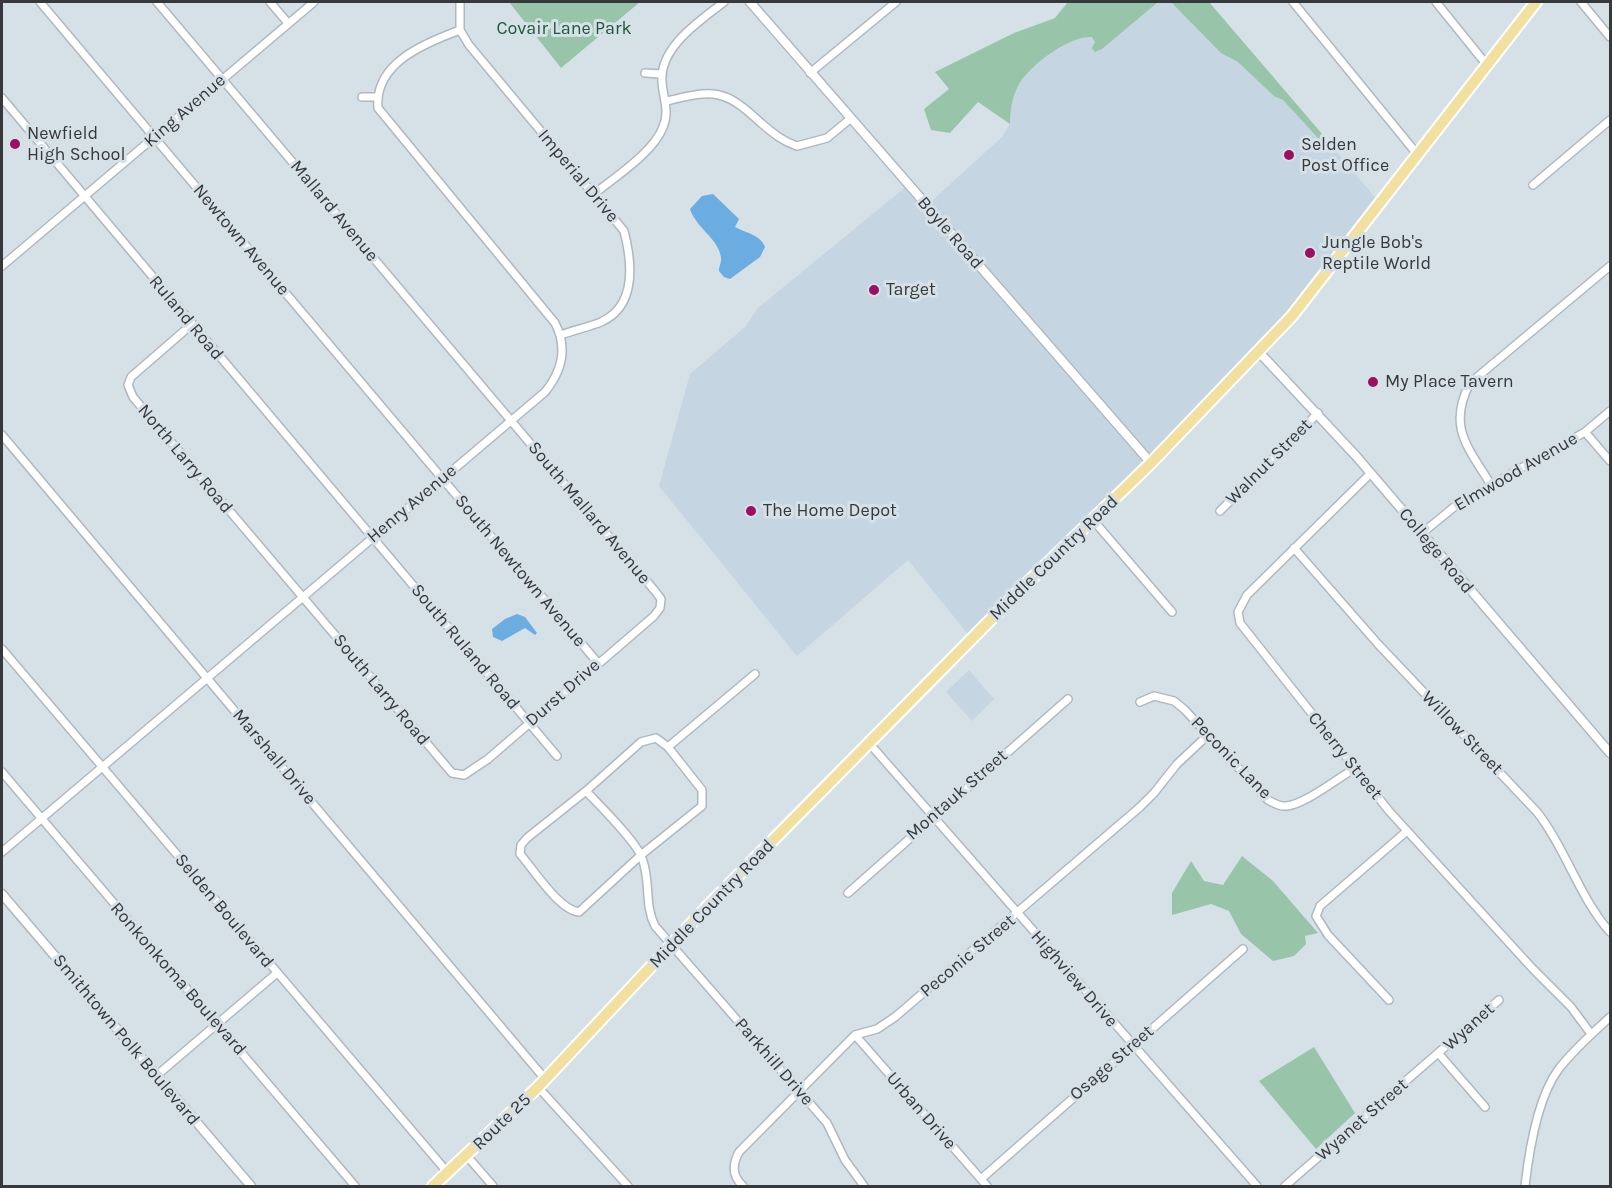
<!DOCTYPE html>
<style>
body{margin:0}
#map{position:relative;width:1612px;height:1188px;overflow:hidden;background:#d6e0e7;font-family:Karla,sans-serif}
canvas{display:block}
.frame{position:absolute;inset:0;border:3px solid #35393c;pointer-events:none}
</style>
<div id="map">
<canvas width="1612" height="1188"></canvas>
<div class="frame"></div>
</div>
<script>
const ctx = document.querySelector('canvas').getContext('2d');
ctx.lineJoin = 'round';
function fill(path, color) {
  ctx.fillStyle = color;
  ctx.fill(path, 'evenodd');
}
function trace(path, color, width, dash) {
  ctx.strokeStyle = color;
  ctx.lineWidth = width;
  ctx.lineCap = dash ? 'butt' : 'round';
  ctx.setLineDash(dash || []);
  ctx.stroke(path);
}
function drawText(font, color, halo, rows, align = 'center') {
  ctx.font = font + ' Karla,sans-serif';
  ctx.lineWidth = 6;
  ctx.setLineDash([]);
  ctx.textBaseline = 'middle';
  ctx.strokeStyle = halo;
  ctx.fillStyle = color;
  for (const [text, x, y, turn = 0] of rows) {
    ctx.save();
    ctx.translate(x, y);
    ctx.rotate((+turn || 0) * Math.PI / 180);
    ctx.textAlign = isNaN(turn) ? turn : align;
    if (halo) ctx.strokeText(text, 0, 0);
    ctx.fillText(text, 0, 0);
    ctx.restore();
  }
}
const built = new Path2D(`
 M1068,2H1209L1380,203L1292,316L972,639L908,560L797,656L659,486L690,374L746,326L758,308L908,185L926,206L1002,137L1010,124L979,88L1055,18Z
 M969,670L994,699L972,721L946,692Z`);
const green = new Path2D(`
 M509,2H640L561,68Z
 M1068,2H1158L1102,49L1095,52L1092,48L1095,42L1092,37C1070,35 1030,65 1019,84C1012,97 1010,110 1010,124L978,102L950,133L931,130L924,109L949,89L935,72L1014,33L1055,18Z
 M1171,2H1209L1329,142L1319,139L1283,100L1274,96L1238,62L1221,53Z
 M1242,856L1273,881L1318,933L1305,936L1306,944L1294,956L1273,961L1241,934L1229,911L1211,904L1172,915V893L1191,861L1204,881L1223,885Z
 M1314,1047L1355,1113L1316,1149L1259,1081Z`);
const water = new Path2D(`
 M713,194L739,219L735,227C746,233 761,235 765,247L760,257L730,279L724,277L719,271C719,266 722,261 721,257C718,238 696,228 690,209L702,196Z
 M517,614L525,617L537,633L535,635L525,628L502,641L493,637L492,629L505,619Z`);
const minor = new Path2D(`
 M40,2L598,663
 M157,2L655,591L661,599L660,608L654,616L488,759L464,775L452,773L133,397L128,385L131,377L191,325
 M270,2L288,23
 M460,2V30L469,45L624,231C632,262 637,306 601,322C589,327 574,330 561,335
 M1293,2L1417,154
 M1436,2L1486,64
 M1581,2L1610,37
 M645,73L661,74
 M810,73L896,2
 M362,97H377
 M2,98L557,756
 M667,101C714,89 725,89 761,123C773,133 782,141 797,146L827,138L850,119
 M1533,185L1610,120
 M594,194C615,177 654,152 663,127C670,111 663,98 662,82C659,47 700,21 724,2
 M2,266L314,2
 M1585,432L1610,461
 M2,435L545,1079
 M1370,474L1247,595L1238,612L1240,623L1389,811L1532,968L1571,1007L1591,1034
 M1491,485C1468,447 1447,427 1470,383L1610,266
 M1220,511L1318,413
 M1093,520L1172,612
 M1421,534L1459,503L1585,432L1610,411
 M1294,548L1378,644L1537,812C1566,849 1579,897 1610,932
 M2,649L448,1173
 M1140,702L1154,696L1174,701L1185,710L1268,800C1274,803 1280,807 1286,806C1304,805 1338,778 1354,769
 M869,743L1257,1186
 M668,747L755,674
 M2,772L355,1186
 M586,791L527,838L521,845L520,854C534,870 559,910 579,912L641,855L702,806V790L668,747L656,738L641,742L586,791C600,806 636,841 642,858C651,881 644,905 655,926L827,1123L845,1160L864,1186
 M2,852L545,392C562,371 568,348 555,323L378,108C374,63 425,43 460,30
 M848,893L1068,699
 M1389,1000L1328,935L1316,916L1320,906L1407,831
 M855,1035L987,1186
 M1439,1054L1485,1107
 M156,1076L277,973
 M538,1087L628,1186
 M467,1156L493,1186
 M981,1179L1243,949
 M743,1186C732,1176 732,1165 739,1152L855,1035L877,1029L895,1017L1140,807L1154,793L1177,764L1208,735
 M1285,1186L1499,1000
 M1525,1186C1529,1151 1537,1099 1558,1070C1573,1050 1593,1033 1610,1017`);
const tertiary = new Path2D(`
 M750,2L1151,463
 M1258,351L1356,456L1610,753
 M2,894L251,1186`);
const primary = new Path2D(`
 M433,1186L538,1087L705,909L1019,591L1151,463L1292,316L1536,2`);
const markers = [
 [15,144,6,"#9b1060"],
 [1289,155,6,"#9b1060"],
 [1310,253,6,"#9b1060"],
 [874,290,6,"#9b1060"],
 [1373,382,6,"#9b1060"],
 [751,511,6,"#9b1060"]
];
const parkNames = [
 ["Covair Lane Park",564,29]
];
const streetNames = [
 ["King Avenue",185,111,-41],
 ["Imperial Drive",578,176,50],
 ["Mallard Avenue",334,211,50],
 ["Boyle Road",950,233,49],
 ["Newtown Avenue",241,240,50],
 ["Ruland Road",186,318,50],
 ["North Larry Road",185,459,50],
 ["Walnut Street",1269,462,-45],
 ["Elmwood Avenue",1516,472,-30],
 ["Henry Avenue",412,504,-40],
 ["South Mallard Avenue",589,513,50],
 ["College Road",1436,551,50],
 ["Middle Country Road",1054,558,-44],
 ["South Newtown Avenue",520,571,50],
 ["South Ruland Road",465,647,50],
 ["South Larry Road",381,690,50],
 ["Durst Drive",563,693,-41],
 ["Willow Street",1462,733,46],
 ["Cherry Street",1345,756,51],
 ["Marshall Drive",274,757,50],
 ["Peconic Lane",1231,758,46],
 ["Montauk Street",957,795,-41],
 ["Middle Country Road",712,904,-46],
 ["Selden Boulevard",224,911,50],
 ["Peconic Street",968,956,-40],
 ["Ronkonkoma Boulevard",178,979,49],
 ["Highview Drive",1074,979,49],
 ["Wyanet",1469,1027,-42],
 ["Smithtown Polk Boulevard",126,1040,50],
 ["Parkhill Drive",774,1062,49],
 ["Osage Street",1112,1063,-41],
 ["Urban Drive",921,1111,49],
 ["Wyanet Street",1362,1120,-41],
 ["Route 25",502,1122,-44]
];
const poiNames = [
 ["Newfield",27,134],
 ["High School",27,155],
 ["Selden",1301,145],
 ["Post Office",1301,166],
 ["Jungle Bob's",1322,243],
 ["Reptile World",1322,264],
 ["Target",886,290],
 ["My Place Tavern",1385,382],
 ["The Home Depot",763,511]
];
fill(built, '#c5d5e2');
fill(green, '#98c5aa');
fill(water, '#6bade0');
trace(minor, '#afb8c0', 10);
trace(tertiary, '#afb8c0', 11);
trace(primary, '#fff', 14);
trace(minor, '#fff', 7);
trace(tertiary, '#fff', 8);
trace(primary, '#f2e0a0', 10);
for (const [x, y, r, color] of markers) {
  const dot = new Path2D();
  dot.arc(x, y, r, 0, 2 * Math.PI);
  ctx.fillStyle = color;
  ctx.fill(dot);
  trace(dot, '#d6e0e7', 2);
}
drawText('18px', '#1e583b', '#d6e0e7', parkNames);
drawText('18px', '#35393c', '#d6e0e7', streetNames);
drawText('18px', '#35393c', '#d6e0e7', poiNames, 'left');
</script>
